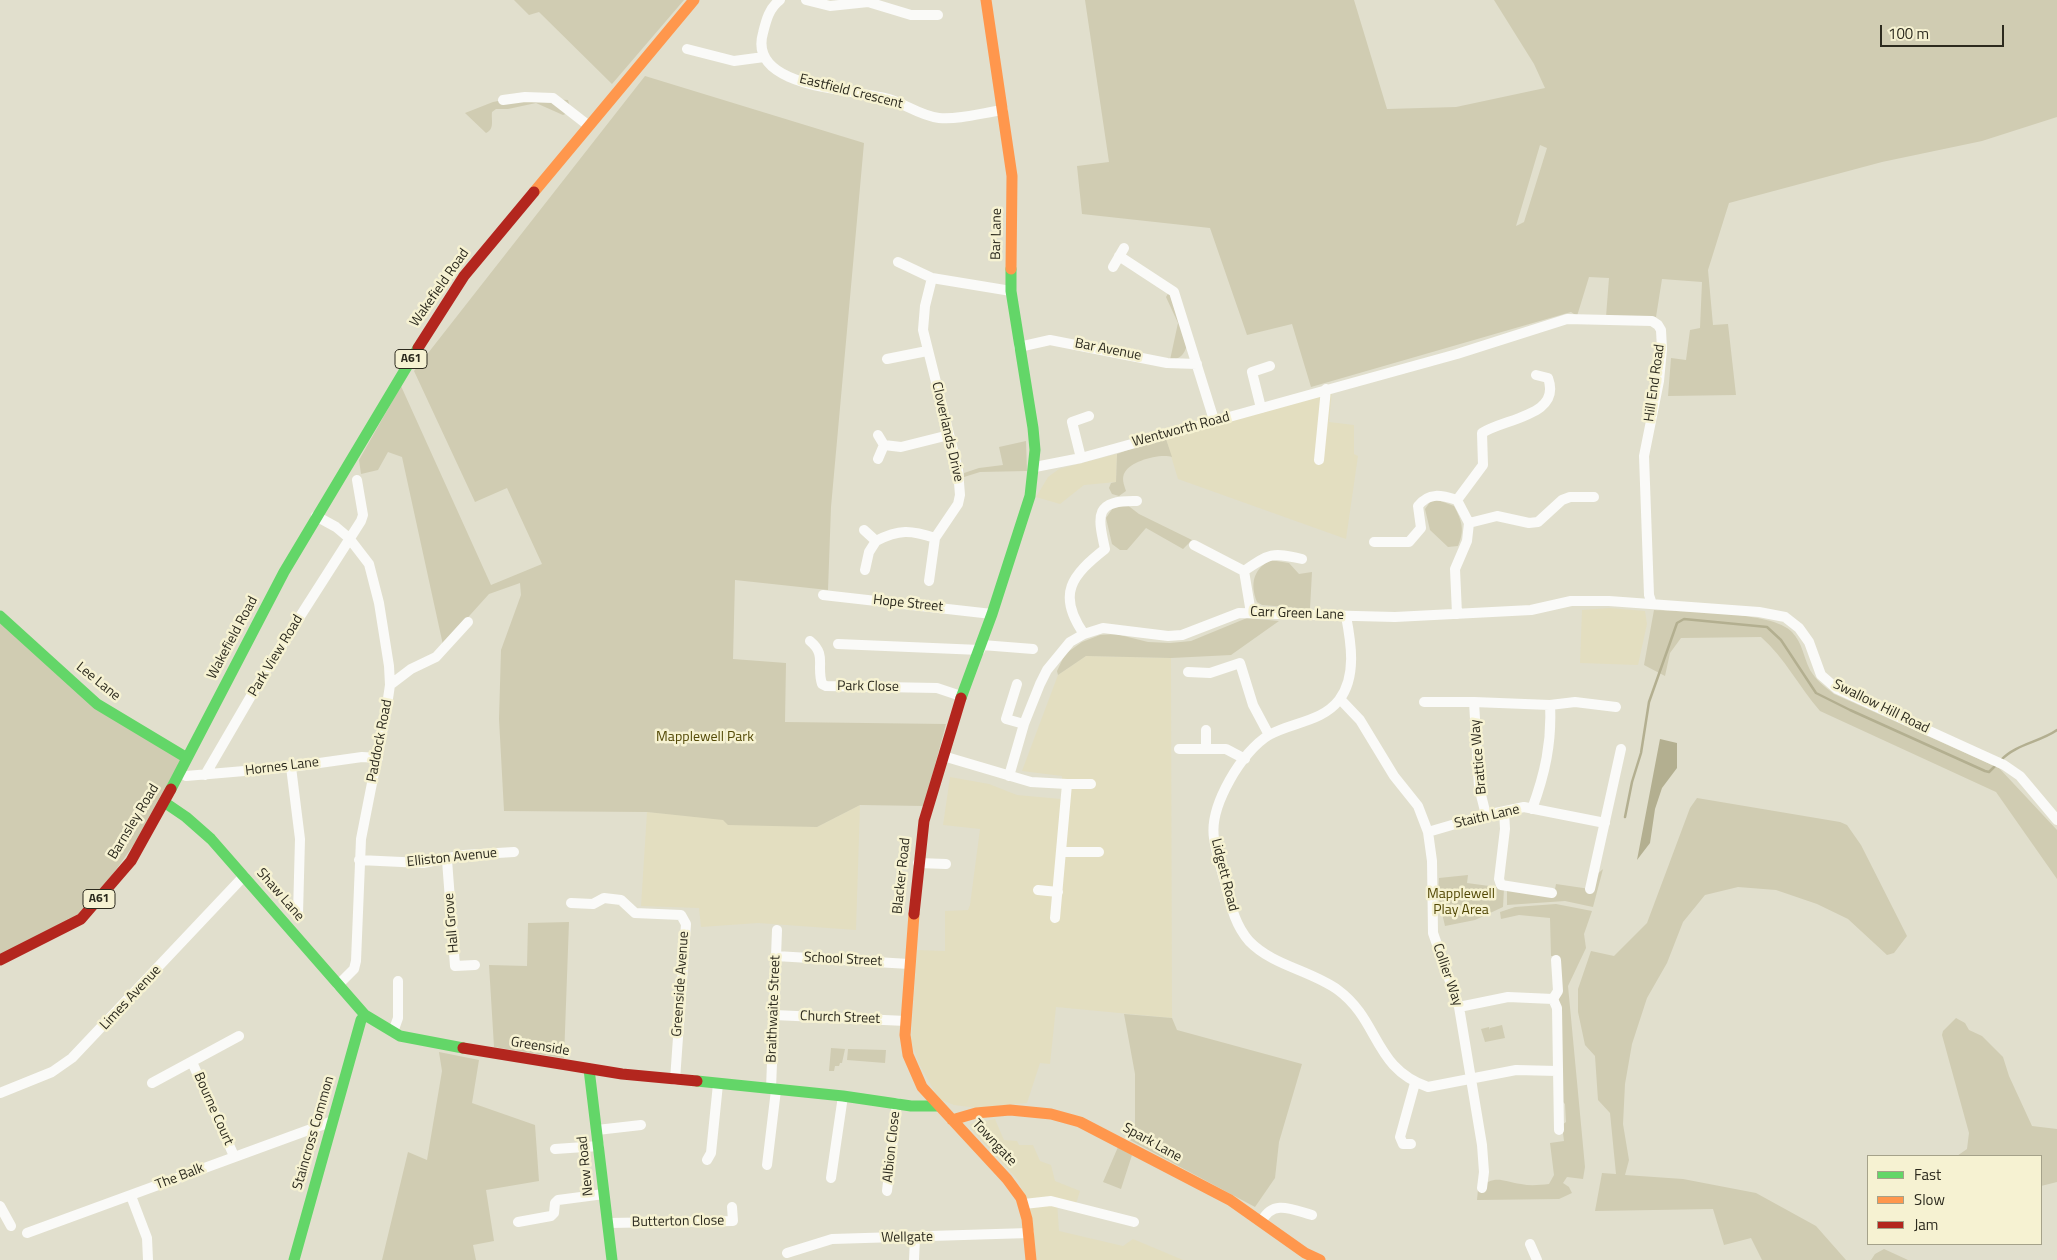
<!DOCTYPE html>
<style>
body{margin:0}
#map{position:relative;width:2057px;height:1260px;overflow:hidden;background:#e1dfcd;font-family:"Titillium Web",sans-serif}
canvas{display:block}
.legend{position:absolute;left:1867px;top:1155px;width:175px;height:90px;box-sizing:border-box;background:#f6f2d2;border:1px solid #a5a28a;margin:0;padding:6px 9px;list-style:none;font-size:15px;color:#2c2a1e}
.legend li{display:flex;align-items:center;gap:10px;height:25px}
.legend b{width:25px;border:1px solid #a5a28a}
.scale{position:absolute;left:1880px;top:25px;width:124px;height:22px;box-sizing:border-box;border:2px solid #2c2a1e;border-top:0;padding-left:6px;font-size:15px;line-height:18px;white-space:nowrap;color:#2c2a1e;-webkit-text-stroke:4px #f6f2d2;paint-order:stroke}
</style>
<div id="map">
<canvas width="2057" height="1260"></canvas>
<ul class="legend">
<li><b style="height:6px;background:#63d668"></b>Fast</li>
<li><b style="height:6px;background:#ff974d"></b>Slow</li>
<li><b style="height:6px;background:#b3261e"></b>Jam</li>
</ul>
<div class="scale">100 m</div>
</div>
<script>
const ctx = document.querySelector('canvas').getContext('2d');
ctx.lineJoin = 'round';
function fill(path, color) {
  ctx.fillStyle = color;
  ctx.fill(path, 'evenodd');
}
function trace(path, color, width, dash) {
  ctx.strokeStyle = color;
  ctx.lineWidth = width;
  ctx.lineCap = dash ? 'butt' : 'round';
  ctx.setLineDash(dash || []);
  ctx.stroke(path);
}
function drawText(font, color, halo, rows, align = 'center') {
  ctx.font = font + ' "Titillium Web",sans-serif';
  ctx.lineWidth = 5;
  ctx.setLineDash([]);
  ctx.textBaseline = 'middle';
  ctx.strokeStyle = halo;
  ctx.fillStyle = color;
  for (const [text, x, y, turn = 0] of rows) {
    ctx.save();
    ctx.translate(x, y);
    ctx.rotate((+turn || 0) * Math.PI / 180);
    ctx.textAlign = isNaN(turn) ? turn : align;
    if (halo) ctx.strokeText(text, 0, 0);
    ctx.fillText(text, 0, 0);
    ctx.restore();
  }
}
const built = new Path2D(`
 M1332,391L1329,422L1354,425V454L1358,456L1346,539L1178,479L1165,436Z
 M1117,454L1116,482L1084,485L1060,504L1036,497L1048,477L1059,469Z
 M1610,608L1645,611L1647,624L1638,665L1580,663L1582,610Z
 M1086,656L1171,658L1172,1018L1056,1007L1050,1064L1040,1063L1027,1103L977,1108L954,1105L939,1099L919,1064L911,1041L917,950L945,951V911L968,910L970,905L980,829L943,825L950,777L989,784L1017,795L1061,799L1062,776L1022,771L1058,675Z
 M860,805L856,930L758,923L701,927L699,908L641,906L647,812L817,827Z
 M995,1119L1004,1140L1017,1141L1019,1145H1033L1040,1161L1051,1165L1055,1181L1080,1191L1076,1204L1057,1202L1059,1231L1123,1246L1133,1239L1183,1260H1035L1028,1203L1018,1180L973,1131L970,1124Z`);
const green = new Path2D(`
 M514,0H684L612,84L539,12L529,15Z
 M1085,0H1354L1387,109L1456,107L1545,88L1534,64L1494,0H2057V117L1982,141L1882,162L1729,203L1708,270L1713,325L1728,324L1736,395L1668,396L1671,358L1686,360L1690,330L1700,328L1702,282L1662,279L1656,317H1606L1609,278L1589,277L1577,316L1571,312L1311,387L1292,324L1247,335L1210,228L1082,214L1077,166L1109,162ZM1540,145L1547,148L1524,222L1516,226Z
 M645,76L864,143L831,507L828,590L735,580L733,659L786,663L785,722L946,724L924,806L860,805L817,827L728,825L723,820L647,812L504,811L499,719L501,650L521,595L520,583L489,594L443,645L402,457L388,452L378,470L361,474L359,460L401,386L491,585L542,564L507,488L475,502L414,371Z
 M518,97L568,100L570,107L568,113L563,115L536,103L508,109H496L492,112C491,120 495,129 486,133L465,113L493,102Z
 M1169,292L1187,345C1184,355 1180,359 1170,360L1178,323L1166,297Z
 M1165,436L1172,457C1160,453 1131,461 1125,472C1121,478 1124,485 1126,491L1119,496L1112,494L1109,488L1111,483L1116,482L1117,454Z
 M1026,441L1027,471L980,472L964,477V473L979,468L1003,465L999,447Z
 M1438,500L1454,506C1462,521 1465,530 1458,546L1448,547L1430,530L1425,509L1430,502Z
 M1126,504L1139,514L1192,540L1183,549L1146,528L1127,550H1120L1112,544L1106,518L1115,505Z
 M1270,560L1289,563L1299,574L1312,572L1310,609L1262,605L1257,602C1250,584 1253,570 1270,560Z
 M1654,610C1684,612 1773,611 1792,632C1803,644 1803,656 1810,670C1816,680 1825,687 1834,694L1999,768L2057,830V879L1996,792L1820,711C1799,687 1785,658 1761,637L1681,638L1670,653L1665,676L1644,665Z
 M0,616L97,704L187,758L164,802L81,919L0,960Z
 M1247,618L1279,621L1231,655L1171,658L1086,656L1058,675L1057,671L1065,654L1082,642L1100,635L1116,634L1148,642L1170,643L1191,641Z
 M1697,798L1840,822L1847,825L1861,845L1907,936L1894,953L1887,955L1848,919L1817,904L1776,890L1738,887L1705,895L1683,922L1667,963L1647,998L1632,1044L1625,1084L1623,1124L1629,1160L1625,1175L1683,1179L1756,1193L1816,1226L1846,1260H1762L1751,1238L1724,1245L1713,1209L1595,1211L1602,1173L1616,1174L1610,1113L1598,1100L1595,1056L1585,1045L1578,1012V989L1591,951L1614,956L1647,923L1690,808Z
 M1603,869L1593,907L1565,901L1507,905V887L1554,894L1556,884L1590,889L1593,878Z
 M1468,875L1467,883L1504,888L1503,907L1475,920L1445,926L1438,896L1439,878Z
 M1556,904L1592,911L1584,934L1586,948L1568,986L1585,1167L1583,1179L1567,1177L1563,1183L1569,1187L1572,1193L1559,1199L1477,1200L1478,1189C1495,1174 1501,1181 1521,1184C1530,1186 1539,1185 1549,1184L1554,1175L1550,1143L1564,1141L1562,1125L1566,1122L1565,1104L1561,1100L1558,956H1551L1550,918L1519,915L1501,919L1500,912L1515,907Z
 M569,922L564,1058L494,1047L489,965L527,966L528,923Z
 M1124,1014L1172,1018L1177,1030L1302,1064L1279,1142L1275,1178L1255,1207L1128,1139L1135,1124V1074Z
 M1956,1018L1965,1023L1969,1030L1982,1036L2003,1057L2009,1076L2032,1126L2057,1129V1182L2041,1186V1156H1957L1967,1149L1969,1133L1942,1035L1943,1031Z
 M1502,1025L1505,1038L1485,1042L1481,1029L1489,1027L1490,1030V1028Z
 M831,1048L845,1049L842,1063H840L839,1066H835L834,1071H829Z
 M848,1049L886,1050L885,1063L847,1060Z
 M439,1052L479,1060L472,1103L535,1125L539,1181L486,1190L494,1241L473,1245L476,1260H382L408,1152L427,1160L442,1071Z
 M1118,1147L1132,1155L1121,1189L1103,1182Z
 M1884,1249L1908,1260H1871L1875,1254Z`);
const water = new Path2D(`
 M1660,739L1677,743V768L1662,788L1655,809L1650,843L1637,860Z`);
const stream = new Path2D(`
 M2001,760C2016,744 2040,742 2057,730
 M1625,817L1632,782L1641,753L1649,702L1677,623L1684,619L1767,627L1781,640L1816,693L1850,710L1985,771L1989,772L1996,765`);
const street = new Path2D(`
 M780,0C769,8 766,21 763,33C747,89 855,89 889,99C905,104 921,116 939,118C959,120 982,113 1003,110
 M806,0L830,6L868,2L911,15H938
 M687,49L734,61L764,57
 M503,100L525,97L553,98L589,126
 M1119,256L1174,292L1214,420
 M898,262L932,278L1011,291
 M1113,267L1124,248
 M1019,347L1050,340L1167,363L1197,364
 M887,359L927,351
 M1261,408L1252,372L1270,366
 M878,435L884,445
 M1081,458L1072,422L1089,416
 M878,459L884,445L901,447L949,435
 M1319,460L1326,389
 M1035,467L1081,458L1457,354L1567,319L1652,321L1658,325L1661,330L1662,349L1659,381L1644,456L1649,595L1652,604
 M1457,500L1483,465L1482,433C1505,418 1562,416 1548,378L1536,375
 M316,516L336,527L349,538L369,564L379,603L389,666L390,685L386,712L361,839L356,961L354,969L338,985
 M1469,523L1497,516L1529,523L1538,522L1562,500L1570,497H1594
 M864,530L876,541C899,529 911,530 935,538
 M1374,542H1409L1421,528L1418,506C1429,492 1441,495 1457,500L1469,523L1467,541L1455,569L1457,614
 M1194,545L1244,571L1251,613
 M865,570L869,552L876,541
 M1244,571C1270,553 1272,552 1302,559
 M929,581L935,538L958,504L960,495L958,470L923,330L925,306L932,278
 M823,595L992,614
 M1346,616C1351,642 1357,677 1339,700C1322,722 1292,722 1269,735C1242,751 1209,806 1214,838C1216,854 1222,870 1226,886C1231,906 1235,925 1249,941C1273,966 1310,970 1338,990C1380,1021 1373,1068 1428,1087L1516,1070L1557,1071
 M1084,634C1056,594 1072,575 1105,549C1097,514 1095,500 1137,501
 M810,641C827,655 816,665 822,684L826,686L937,688L961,696
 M838,644L980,650
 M982,645L1033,649
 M1188,672L1210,673L1240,663L1253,705L1269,735
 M1017,684L1006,719L1024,724
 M390,685L411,669L436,657L468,622
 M1340,699L1360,720L1394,776L1418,806L1428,832L1432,861L1433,933L1459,1007L1482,1145L1484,1172L1482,1188
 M1424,702H1474
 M1550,705L1575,702L1616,707
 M1206,730V749
 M1179,749H1226L1245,759
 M943,756L1031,782L1067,784L1055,918
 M291,767L300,839L298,914
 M205,775L269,665L361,521L363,515L357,480
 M186,776L291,767L362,757L378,758
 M1009,776L1024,724L1040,684L1047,670L1070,642L1084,634L1103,628L1168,636L1182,635L1239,613L1395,617L1531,610L1571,601H1609L1759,612L1785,617L1799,628L1809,642L1821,675L1837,689L2004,765L2020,776L2057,820
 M1067,784H1091
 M1504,811L1505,829L1499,879L1501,885L1552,893
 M1486,815L1479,787L1474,702L1550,705C1552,742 1545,774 1532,809
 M1428,832L1486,815L1524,807L1605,823
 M1062,852H1099
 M359,860L423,863L464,855L514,852
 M447,860L455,966L475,965
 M918,863L946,864
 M1590,889L1621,749
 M1038,890L1058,892
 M571,903L593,904L604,898L621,900L635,913L681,915L686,924L675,1080
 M776,956L909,964
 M1553,999L1558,991L1556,960
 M1459,1007L1508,997L1553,999L1557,1008L1559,1130
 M774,1015L906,1021
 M393,1032L398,1018V981
 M192,1062L234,1156
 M152,1083L239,1036
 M771,1089L777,930
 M0,1093L52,1072L72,1058L244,876
 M597,1130L641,1125
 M1411,1144H1403L1400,1137L1415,1083
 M555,1149L599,1146
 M707,1160L711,1153L718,1084
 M767,1165L776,1090
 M831,1178L843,1096
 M887,1191L897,1103
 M131,1196L147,1238L148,1260
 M1024,1204L1051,1201L1134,1222
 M0,1206L11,1226
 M1262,1221C1273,1199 1293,1210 1312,1215
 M518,1222L551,1216L554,1213L555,1203L558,1200L604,1194
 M608,1223L733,1221L732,1207
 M27,1233L333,1121
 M1530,1244L1537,1260
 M787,1253L832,1239L1029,1233
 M914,1260L915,1238`);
const fast = new Path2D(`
 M0,616L97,704L187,758
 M961,698L992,614L1030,496L1035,450L1033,428L1011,291V269
 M171,789L284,572L418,348
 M164,802L186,817L211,839L365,1015L400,1036L463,1048
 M589,1069L612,1260
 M697,1081L843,1096L911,1106H938
 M294,1260L361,1020L365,1015`);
const slow = new Path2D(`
 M986,0L1012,176L1011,269
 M534,192L694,0
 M914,914L905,1035L908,1055L922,1087L1007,1179L1021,1198L1027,1219L1031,1260
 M952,1120L976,1113L1010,1110L1051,1114L1080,1122L1230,1200L1305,1253L1320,1260`);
const jam = new Path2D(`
 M418,348L464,276L534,192
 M914,914L924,821L961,698
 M0,960L81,919L131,861L171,789
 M463,1048L622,1074L697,1081`);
const shields = [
 [411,359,32],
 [99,899,32]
];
const shieldNames = [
 ["A61",411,359],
 ["A61",99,899]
];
const streetNames = [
 ["Eastfield Crescent",851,92,14],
 ["Bar Lane",997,234,-89],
 ["Wakefield Road",440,288,-55],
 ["Bar Avenue",1108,350,11],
 ["Hill End Road",1655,383,-82],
 ["Wentworth Road",1181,430,-15],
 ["Cloverlands Drive",947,432,77],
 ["Hope Street",908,604,6],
 ["Carr Green Lane",1297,614,2],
 ["Wakefield Road",233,638,-62],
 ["Park View Road",276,656,-59],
 ["Lee Lane",98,682,39],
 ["Park Close",868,687,1],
 ["Swallow Hill Road",1881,707,26],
 ["Paddock Road",380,741,-79],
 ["Brattice Way",1479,757,-95],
 ["Hornes Lane",282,767,-7],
 ["Staith Lane",1487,817,-13],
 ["Barnsley Road",134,822,-59],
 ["Elliston Avenue",452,858,-6],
 ["Lidgett Road",1224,875,76],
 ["Blacker Road",902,876,-84],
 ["Shaw Lane",280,895,49],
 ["Hall Grove",452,923,-95],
 ["School Street",843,960,3],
 ["Collier Way",1447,975,71],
 ["Greenside Avenue",681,984,-86],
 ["Limes Avenue",131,998,-47],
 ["Braithwaite Street",774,1009,-88],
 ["Church Street",840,1018,2],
 ["Greenside",540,1047,9],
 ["Bourne Court",213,1109,66],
 ["Staincross Common",314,1133,-74],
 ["Towngate",994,1143,47],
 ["Spark Lane",1152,1143,29],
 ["Albion Close",892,1147,-84],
 ["New Road",586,1166,-96],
 ["The Balk",180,1177,-21],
 ["Butterton Close",678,1222,-1],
 ["Wellgate",907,1238,-1]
];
const parkNames = [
 ["Mapplewell Park",705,738],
 ["Mapplewell",1461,895],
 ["Play Area",1461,911]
];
fill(built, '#e3dec0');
fill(green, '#d0ccb2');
fill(water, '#b3af90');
trace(stream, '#b3af90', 2.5);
trace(street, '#fafaf8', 10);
trace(fast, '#63d668', 11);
trace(slow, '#ff974d', 11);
trace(jam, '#b3261e', 11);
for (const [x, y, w] of shields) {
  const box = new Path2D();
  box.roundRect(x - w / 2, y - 9.5, w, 19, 4);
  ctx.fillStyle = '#f6f2d2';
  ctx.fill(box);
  trace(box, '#2c2a1e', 1);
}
drawText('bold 12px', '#2c2a1e', null, shieldNames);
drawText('14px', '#2c2a1e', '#f6f2d2', streetNames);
drawText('14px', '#534906', '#f6f2d2', parkNames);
</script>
